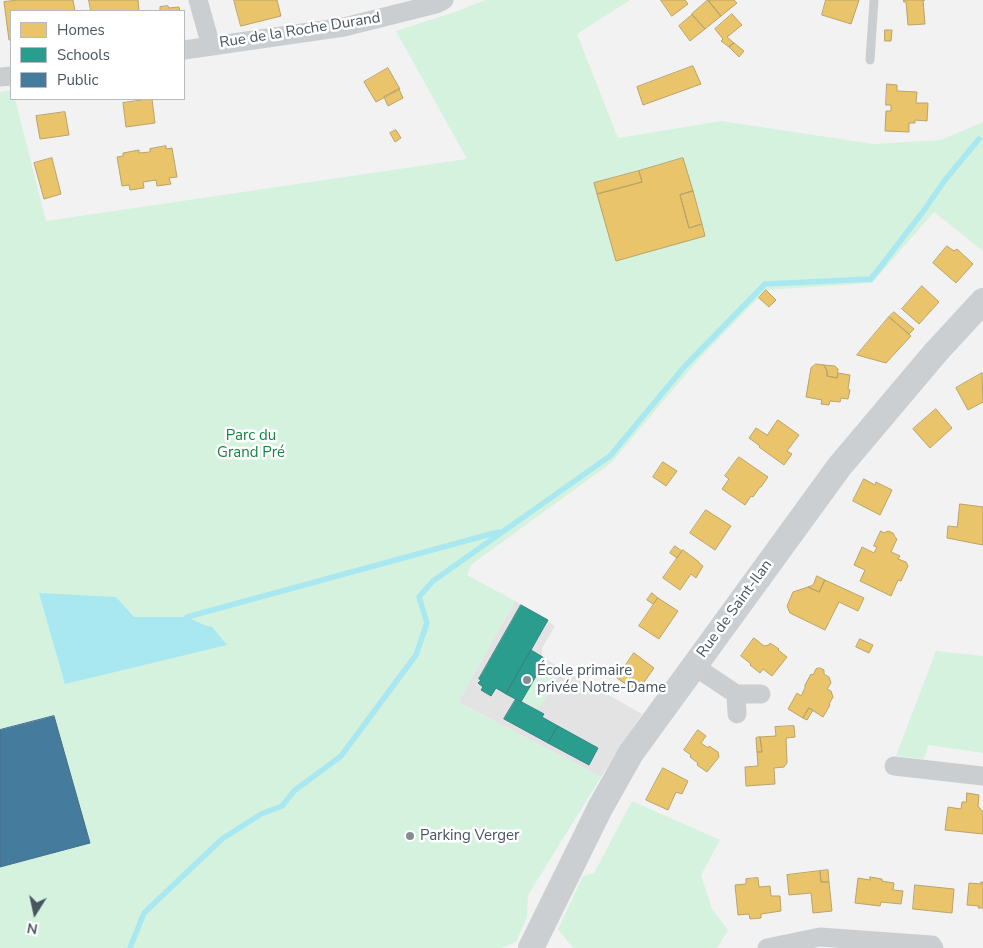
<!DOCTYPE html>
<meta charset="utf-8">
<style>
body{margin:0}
#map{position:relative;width:983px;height:948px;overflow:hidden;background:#f2f2f2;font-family:"Nunito Sans",sans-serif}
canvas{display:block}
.legend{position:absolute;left:10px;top:10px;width:175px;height:90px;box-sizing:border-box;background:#fff;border:1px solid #b6bbbf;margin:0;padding:6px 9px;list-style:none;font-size:15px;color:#48565f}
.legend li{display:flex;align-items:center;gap:10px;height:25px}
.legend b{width:25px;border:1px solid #b6bbbf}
.north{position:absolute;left:10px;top:888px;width:50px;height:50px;-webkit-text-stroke:4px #fff;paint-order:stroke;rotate:190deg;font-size:14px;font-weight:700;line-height:20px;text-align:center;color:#48565f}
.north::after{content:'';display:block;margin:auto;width:18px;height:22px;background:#48565f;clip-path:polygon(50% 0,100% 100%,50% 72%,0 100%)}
</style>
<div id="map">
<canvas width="983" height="948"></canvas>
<ul class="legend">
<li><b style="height:14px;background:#e9c46a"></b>Homes</li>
<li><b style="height:14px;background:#2a9d8f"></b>Schools</li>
<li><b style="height:14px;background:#457b9d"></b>Public</li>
</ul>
<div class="north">N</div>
</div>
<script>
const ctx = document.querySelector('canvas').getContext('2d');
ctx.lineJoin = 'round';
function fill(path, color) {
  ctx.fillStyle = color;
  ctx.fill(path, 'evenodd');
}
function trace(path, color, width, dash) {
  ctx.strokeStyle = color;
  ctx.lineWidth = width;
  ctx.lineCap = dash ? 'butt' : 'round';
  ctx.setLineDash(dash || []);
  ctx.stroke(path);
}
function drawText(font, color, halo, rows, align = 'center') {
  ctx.font = font + ' "Nunito Sans",sans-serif';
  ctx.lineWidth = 5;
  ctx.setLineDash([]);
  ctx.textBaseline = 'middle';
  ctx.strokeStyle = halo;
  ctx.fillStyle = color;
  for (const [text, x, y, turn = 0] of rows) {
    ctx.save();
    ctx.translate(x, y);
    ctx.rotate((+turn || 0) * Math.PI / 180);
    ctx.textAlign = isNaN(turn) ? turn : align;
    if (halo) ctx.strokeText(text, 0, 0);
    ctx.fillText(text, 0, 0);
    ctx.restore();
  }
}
const education = new Path2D(`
 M515,601L555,626L542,648V657L642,714L601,777L458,702Z`);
const green = new Path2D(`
 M485,0H630L577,34L618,138L721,121L873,144L941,140L983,122V251L934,212L872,283L766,290L698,360L611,463L472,564L467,575L515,601L458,702L601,777L528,895L527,917L516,942L501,948H0V92L11,90V99H15L46,221L467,159L396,31L458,11Z
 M936,651L983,656V753L928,745L924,759L896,756Z
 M540,662L560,673L539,709L519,698Z
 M632,801L720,840L701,875L712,909L728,930L717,948H573L558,929L583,876L594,873Z`);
const water = new Path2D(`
 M39,593L116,597L134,617H187L204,625L212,627L227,645L65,684Z`);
const homes = new Path2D(`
 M18,0H73L75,11H11V40H9L4,2Z
 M89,0H138L139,11H91Z
 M234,0H277L281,16L241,26Z
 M661,0H685L688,4L672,16Z
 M708,0H734L737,3L721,16Z
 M708,0L721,16L705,29L692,14Z
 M826,0H859L851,24L822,15Z
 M904,0H925H923L925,24L908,25L906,2H904Z
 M168,6L169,8L179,7L180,11H160V7Z
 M732,14L742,25L727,37L734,43L729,47L721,41L723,39L715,29Z
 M692,15L705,29L690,41L679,26Z
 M885,30H892L891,41H885Z
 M734,43L744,51L739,57L729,47Z
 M693,66L701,84L643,105L637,87Z
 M388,68L400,89L376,102L364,82Z
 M887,84L897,85V91L917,92L916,103H928L927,121L915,120V123H909V132L885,131L886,111H891V105H886Z
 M399,89L403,98L388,106L384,97Z
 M152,99L155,123L126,127L123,103Z
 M65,112L69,135L40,139L36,116Z
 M396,130L401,138L395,142L390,133Z
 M166,146V149L172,148L177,177L169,178L171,184L157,186L156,180L143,182L144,188L130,190L129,185L122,186L117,157L123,156V153L139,150V153L150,152V149Z
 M52,158L61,194L44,199L34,163Z
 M683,158L693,191L680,195L689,228L702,224L705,236L616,261L597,194L642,182L639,171Z
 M639,171L642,182L597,194L594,183Z
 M693,191L702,224L689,228L680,195Z
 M947,246L954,251L957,249L973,264L956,283L933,263Z
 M922,286L939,302L919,324L902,309Z
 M766,290L776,300L769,307L759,298Z
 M894,312L914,329L909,334L889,317Z
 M889,317L911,336L886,363L857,355Z
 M816,364L824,365L827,371V376L837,378L838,373L850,375L848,389L850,390L848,399L841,398L840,402L830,401L829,405L821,404L822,400L806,397L811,368Z
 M824,365L835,366L838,369L837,378L827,376V371Z
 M982,373L983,402L968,410L956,388Z
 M936,409L952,428L930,448L913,429Z
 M778,420L799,435L787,451L792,454L784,465L759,447L760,446L749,438L756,428L767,435Z
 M739,457L768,477L761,487H760L753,497L751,496L745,505L722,489L729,479L725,476Z
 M663,462L677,471L666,486L653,477Z
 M864,479L875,485L876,482L892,490L880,515L853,501Z
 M960,504L983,507V545L947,538L948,526L957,527Z
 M706,510L731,526L715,550L690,533Z
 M881,531L884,533L888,531L893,533L895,537L897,539L891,552L900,556L898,559L906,562L908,566L901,581L898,580L891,596L860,581L865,570L854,565L862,547L874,553L877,547L874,546Z
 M675,546L682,551L677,558L670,553Z
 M683,550L699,562V563L703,566L696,578L691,574L680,590L663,578Z
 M817,576L825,580L819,592L808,587L813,585Z
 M825,580L864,598L858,611L839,602L825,630L790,613L787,606L793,592L808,587L819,592Z
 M652,593L658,598L653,604L647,600Z
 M658,598L678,611L659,639L639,626Z
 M754,638L764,646L769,645L770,643L779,649L778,650L787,657L772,676L763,669L760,673L750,665L751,664L741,656Z
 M860,639L873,645L869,653L856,647Z
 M634,653L654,668L637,692L617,678Z
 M820,668L824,670V674L829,677L831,683L827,689L831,691L833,697L829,704L830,705L823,717L809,708L803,718L788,709L797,693L801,696L805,688V685L811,674L813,675L816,669Z
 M809,708L813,710L807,720L803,718Z
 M794,726L795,737L786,738L787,763L784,767L774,768L775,784L746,786L745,767L758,766L757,752H762L760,737L776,736L775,727Z
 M698,730L706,736L701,743L708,748L709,746L718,752L719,757L707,772L697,765L698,763L690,757L691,755L684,750Z
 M760,737L762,752H757L756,738Z
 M663,768L688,781L682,794L676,792L668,810L646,800Z
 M967,793L979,795L978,806L983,812V834L945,830L948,807L961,809L962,802H966Z
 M828,870L829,882H821L820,871Z
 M820,871L821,882H829L832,911L813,913L811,893L789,895L787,875Z
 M870,877L882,879V881L894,883L893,890L903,891L901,904L881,902L880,906L855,903L858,878L870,880Z
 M758,878L759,887L770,886L771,896H780L781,911L761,914V918L750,919L749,914L738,915L735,885L746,884V879Z
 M981,882H983V908H978L979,906L967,905L969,883L981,884Z
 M915,885L954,889L952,913L913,909Z`);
const schools = new Path2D(`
 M521,605L548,620L506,694L496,688L491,696L481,690L483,687L478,683L481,680L479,679Z
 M531,650L546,659L521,702L506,694Z
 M516,699L544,714L542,717L558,726L548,743L504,719Z
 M558,726L598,748L589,765L548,743Z`);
const public = new Path2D(`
 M54,716L90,843L0,867V730Z`);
const stream = new Path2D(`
 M187,617L498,532
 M130,948L144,913L222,839L261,814L282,806L294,791L341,756L416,655L427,623L419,597L433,581L610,456L685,366L765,284L871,279L922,213L945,180L979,139`);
const lane = new Path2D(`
 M870,60L874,0`);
const street = new Path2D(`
 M198,0L211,46
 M184,50L344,27L436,4L444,0
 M0,77L11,76
 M694,666L736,694H761
 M736,694L737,714
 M894,766L983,776
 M767,948L820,937L932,945L934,948`);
const secondary = new Path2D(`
 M531,948L600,808L631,753L839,467L936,352L983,301`);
const markers = [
 [527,680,5,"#848d92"],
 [410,836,5,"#848d92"]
];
const streetNames = [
 ["Rue de la Roche Durand",300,31,-9],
 ["Rue de Saint-Ilan",735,609,-54]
];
const parkNames = [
 ["Parc du",251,436],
 ["Grand Pré",251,453]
];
const poiNames = [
 ["École primaire",537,671],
 ["privée Notre-Dame",537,688],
 ["Parking Verger",420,836]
];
fill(education, '#e4e3e4');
fill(green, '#d5f2de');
fill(water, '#a9e8f1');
fill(homes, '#e9c46a');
trace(homes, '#b9a367', 1);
fill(schools, '#2a9d8f');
trace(schools, '#338881', 1);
fill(public, '#457b9d');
trace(public, '#46708a', 1);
trace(stream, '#a9e8f1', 5.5);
trace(lane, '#cbced0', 9);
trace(street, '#cbced0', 19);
trace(secondary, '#cbcfd2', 26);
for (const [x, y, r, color] of markers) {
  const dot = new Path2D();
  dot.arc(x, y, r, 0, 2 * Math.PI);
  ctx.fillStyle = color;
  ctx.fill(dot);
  trace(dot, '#fff', 2);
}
drawText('15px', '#48565f', '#fff', streetNames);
drawText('15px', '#138643', '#fff', parkNames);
drawText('15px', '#48565f', '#fff', poiNames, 'left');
</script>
